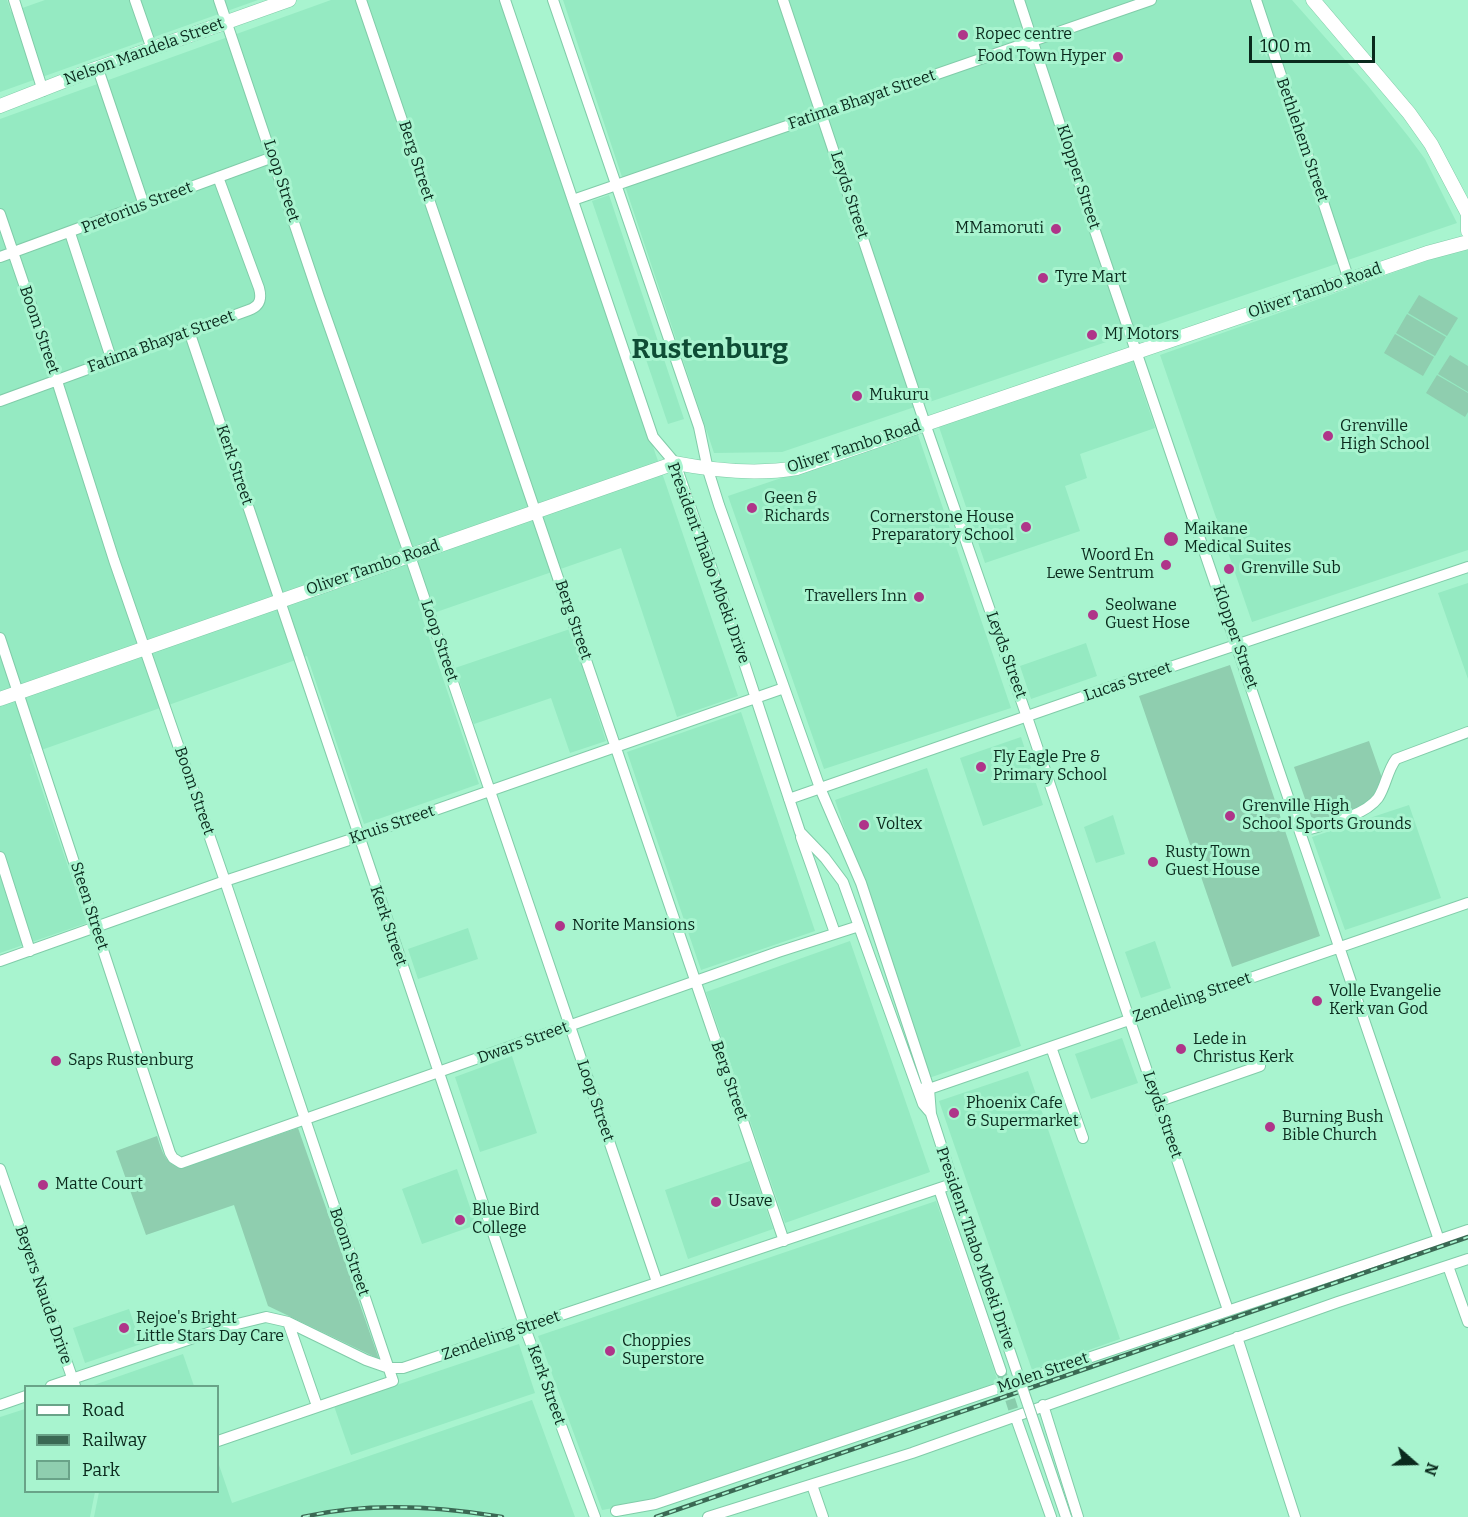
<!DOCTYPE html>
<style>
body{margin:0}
#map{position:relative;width:1468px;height:1517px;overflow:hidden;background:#a8f4cf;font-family:Bitter,serif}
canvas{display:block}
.legend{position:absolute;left:24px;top:1385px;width:195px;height:108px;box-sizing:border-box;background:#a8f4cf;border:2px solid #69a388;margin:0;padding:8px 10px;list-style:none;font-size:18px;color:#0a2a1d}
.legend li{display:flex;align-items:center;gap:12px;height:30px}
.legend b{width:30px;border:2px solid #69a388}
.north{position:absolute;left:1384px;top:1433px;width:60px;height:60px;-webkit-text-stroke:4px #a8f4cf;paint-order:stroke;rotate:110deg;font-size:16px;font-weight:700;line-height:24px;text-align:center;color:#0a2a1d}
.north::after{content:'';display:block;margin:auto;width:21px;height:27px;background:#0a2a1d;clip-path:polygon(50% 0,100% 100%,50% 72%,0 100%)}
.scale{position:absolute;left:1249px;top:36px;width:126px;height:27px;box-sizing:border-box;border:3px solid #0a2a1d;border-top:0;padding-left:8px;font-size:18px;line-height:21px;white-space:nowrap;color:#0a2a1d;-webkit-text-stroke:4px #a8f4cf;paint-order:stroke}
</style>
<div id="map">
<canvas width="1468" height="1517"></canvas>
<ul class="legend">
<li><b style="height:8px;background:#fff"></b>Road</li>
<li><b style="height:8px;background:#3b6954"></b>Railway</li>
<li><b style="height:16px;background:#8fceaf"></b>Park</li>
</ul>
<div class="north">N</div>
<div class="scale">100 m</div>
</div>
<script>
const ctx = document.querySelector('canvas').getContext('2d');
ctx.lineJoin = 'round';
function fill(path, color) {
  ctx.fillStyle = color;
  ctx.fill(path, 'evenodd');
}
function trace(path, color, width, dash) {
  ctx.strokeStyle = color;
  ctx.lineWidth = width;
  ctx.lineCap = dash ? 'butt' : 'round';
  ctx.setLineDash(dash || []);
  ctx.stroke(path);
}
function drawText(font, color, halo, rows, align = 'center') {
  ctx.font = font + ' Bitter,serif';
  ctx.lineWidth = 6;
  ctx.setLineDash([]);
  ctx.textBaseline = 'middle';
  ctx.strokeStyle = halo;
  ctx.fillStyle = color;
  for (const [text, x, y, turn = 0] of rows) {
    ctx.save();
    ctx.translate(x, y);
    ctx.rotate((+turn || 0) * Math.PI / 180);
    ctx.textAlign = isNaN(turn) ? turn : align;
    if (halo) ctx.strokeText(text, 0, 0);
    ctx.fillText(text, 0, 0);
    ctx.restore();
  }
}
const built = new Path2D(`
 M0,0H7L11,12L45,0H258L0,92Z
 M331,0H501L738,696L677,717L621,548L422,617L479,784L364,824L307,656L30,754L87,923L0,953V119Z
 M563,0H1292L1368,86L1408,136L1425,159L1457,223L782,452L714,453Z
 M609,195L684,419L668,424L592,201Z
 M1466,247L1468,250V550L1252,622L1160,355Z
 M1132,359L1155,428L1080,454L1087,478L1065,486L1080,531L985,563L938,424Z
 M917,432L1011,708L824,769L728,496Z
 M1468,583V679L1438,593Z
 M570,629L606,741L570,753L551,698L474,724L455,668Z
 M1086,643L1097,676L1031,699L1020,666Z
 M741,712L815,931L701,970L627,752Z
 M1021,737L1043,805L983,826L960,758Z
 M927,768L1021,1046L929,1078L835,800Z
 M1409,805L1441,898L1345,930L1312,837Z
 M1113,815L1125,854L1096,863L1084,827Z
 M468,928L478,959L418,979L408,949Z
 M850,941L930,1172L785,1223L706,992Z
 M1155,941L1171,988L1141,998L1125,952Z
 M1122,1038L1138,1083L1091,1099L1075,1054Z
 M512,1056L537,1133L480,1152L455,1077Z
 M1028,1071L1120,1339L1032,1370L939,1101Z
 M750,1161L773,1229L688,1259L665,1190Z
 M457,1169L476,1225L422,1244L402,1189Z
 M936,1201L998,1382L654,1501L602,1510L538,1336Z
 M129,1309L141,1344L85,1363L73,1328Z
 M519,1344L535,1393L351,1455L334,1406Z
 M183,1354L194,1386H91Z
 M532,1400L575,1517H94L99,1492H218V1462L232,1503Z
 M25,1409L26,1492H95L90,1517H0V1417Z`);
const green = new Path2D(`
 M1419,295L1458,318L1447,336L1408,313Z
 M1407,314L1446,337L1435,356L1396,333Z
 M1395,334L1434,357L1423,376L1384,353Z
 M1450,355L1468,366V392L1438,374Z
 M1437,375L1468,393V412L1465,417L1426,393Z
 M1230,665L1320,936L1232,967L1139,696Z
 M1369,741L1382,778L1372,799L1363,806L1313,822L1294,767Z
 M298,1128L379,1359L268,1306L234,1205L146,1235L116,1151L157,1136C162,1151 165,1164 181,1168Z`);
const minorTunnel = new Path2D(`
 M1001,1371L1017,1421`);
const minor = new Path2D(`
 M14,0L43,91
 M135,0L152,49
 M219,0L319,297L410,556L657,1282
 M361,0L784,1241
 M505,0L653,437L675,463L736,638L800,832L825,858L843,882L923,1104L929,1111
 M553,0L699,427L708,470L719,505L820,788L861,883L929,1089L931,1114L964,1216
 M783,0L921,412L1027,717L1228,1310
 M1019,0C1045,77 1069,154 1095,231C1212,567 1323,904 1439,1240
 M1256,0L1349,280
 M98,69L144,205
 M573,200L1151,0
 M0,214L57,381L114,560L225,881L393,1381L218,1441
 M70,233L112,361
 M0,257L273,157
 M189,331L525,1328L595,1517
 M0,401L249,310C260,306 262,299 259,288L218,177
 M0,638L170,1153L173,1158L181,1163L778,952L859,926
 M789,799L1108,688L1468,567
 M1300,832C1322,825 1364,817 1378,798C1386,786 1387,771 1396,759L1468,732
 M801,837L835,933
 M0,857L30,951
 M0,961L225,881L358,837L784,688
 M1051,1047L1083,1138
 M924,1088L929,1089L1468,903
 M1157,1102L1260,1066
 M0,1169L75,1386
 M939,1189L1001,1371
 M1448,1266L1468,1322
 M288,1322L317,1406
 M1237,1337L1295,1517
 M51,1386L229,1326L266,1317L288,1322L366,1360L389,1368H403L952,1184
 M0,1405L26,1396
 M1043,1405L1078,1517
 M1017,1421L1051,1517
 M812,1485L823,1517
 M616,1511L655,1504L1468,1230
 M708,1517L912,1453L1338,1302L1468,1259`);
const major = new Path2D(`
 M1313,0L1409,113L1431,144L1468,214V231
 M0,106L92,70L289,0
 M0,699L675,463C716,471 756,475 797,468L1427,253L1468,242`);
const rail = new Path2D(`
 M303,1517C368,1502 437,1506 502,1517
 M656,1517L1468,1237`);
const minorBridge = new Path2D(`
 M964,1216L1066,1517`);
const markers = [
 [963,35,6,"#af3589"],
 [1118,57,6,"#af3589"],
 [1056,229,6,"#af3589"],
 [1043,278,6,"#af3589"],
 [1092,335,6,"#af3589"],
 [857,396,6,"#af3589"],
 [1328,436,6,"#af3589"],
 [752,508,6,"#af3589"],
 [1026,527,6,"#af3589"],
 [1171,539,8,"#af3589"],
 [1166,565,6,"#af3589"],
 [1229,569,6,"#af3589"],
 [919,597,6,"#af3589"],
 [1093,615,6,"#af3589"],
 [981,767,6,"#af3589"],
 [1230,816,6,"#af3589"],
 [864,825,6,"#af3589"],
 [1153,862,6,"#af3589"],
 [560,926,6,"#af3589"],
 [1317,1001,6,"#af3589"],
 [1181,1049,6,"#af3589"],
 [56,1061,6,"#af3589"],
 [954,1113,6,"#af3589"],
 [1270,1127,6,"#af3589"],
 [43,1185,6,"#af3589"],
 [716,1202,6,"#af3589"],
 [460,1220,6,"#af3589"],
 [124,1328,6,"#af3589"],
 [610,1351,6,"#af3589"]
];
const poiNames = [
 ["Ropec centre",975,35],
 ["Food Town Hyper",1106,57,"right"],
 ["MMamoruti",1044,229,"right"],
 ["Tyre Mart",1055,278],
 ["MJ Motors",1104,335],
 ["Mukuru",869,396],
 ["Grenville",1340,427],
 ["High School",1340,445],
 ["Geen &",764,499],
 ["Richards",764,517],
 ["Cornerstone House",1014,518,"right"],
 ["Preparatory School",1014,536,"right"],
 ["Maikane",1184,530],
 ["Medical Suites",1184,548],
 ["Woord En",1154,556,"right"],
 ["Lewe Sentrum",1154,574,"right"],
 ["Grenville Sub",1241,569],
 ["Travellers Inn",907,597,"right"],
 ["Seolwane",1105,606],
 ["Guest Hose",1105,624],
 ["Fly Eagle Pre &",993,758],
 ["Primary School",993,776],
 ["Grenville High",1242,807],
 ["School Sports Grounds",1242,825],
 ["Voltex",876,825],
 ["Rusty Town",1165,853],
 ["Guest House",1165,871],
 ["Norite Mansions",572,926],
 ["Volle Evangelie",1329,992],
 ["Kerk van God",1329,1010],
 ["Lede in",1193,1040],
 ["Christus Kerk",1193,1058],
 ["Saps Rustenburg",68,1061],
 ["Phoenix Cafe",966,1104],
 ["& Supermarket",966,1122],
 ["Burning Bush",1282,1118],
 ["Bible Church",1282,1136],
 ["Matte Court",55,1185],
 ["Usave",728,1202],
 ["Blue Bird",472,1211],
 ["College",472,1229],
 ["Rejoe's Bright",136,1319],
 ["Little Stars Day Care",136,1337],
 ["Choppies",622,1342],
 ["Superstore",622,1360]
];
const streetNames = [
 ["Nelson Mandela Street",144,52,-20],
 ["Fatima Bhayat Street",862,100,-19],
 ["Bethlehem Street",1302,140,71],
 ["Berg Street",416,161,72],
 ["Klopper Street",1078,177,72],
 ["Loop Street",281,181,72],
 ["Leyds Street",849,195,72],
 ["Pretorius Street",137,208,-21],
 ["Oliver Tambo Road",1315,291,-19],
 ["Boom Street",39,330,71],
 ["Fatima Bhayat Street",161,342,-20],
 ["Oliver Tambo Road",854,447,-18],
 ["Kerk Street",234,465,71],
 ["President Thabo Mbeki Drive",708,563,70],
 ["Oliver Tambo Road",373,568,-19],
 ["Berg Street",573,620,71],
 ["Klopper Street",1235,637,71],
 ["Loop Street",439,641,71],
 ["Leyds Street",1006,655,70],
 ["Lucas Street",1128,682,-19],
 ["Boom Street",194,791,71],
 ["Kruis Street",392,825,-19],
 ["Steen Street",89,906,72],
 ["Kerk Street",388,926,71],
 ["Zendeling Street",1192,998,-19],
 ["Dwars Street",523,1043,-20],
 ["Berg Street",729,1081,71],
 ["Loop Street",595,1101,71],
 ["Leyds Street",1162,1115,71],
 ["President Thabo Mbeki Drive",975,1248,71],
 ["Boom Street",349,1252,71],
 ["Beyers Naude Drive",43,1295,71],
 ["Zendeling Street",501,1336,-19],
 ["Molen Street",1043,1373,-19],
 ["Kerk Street",546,1385,70]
];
const townNames = [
 ["Rustenburg",710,350]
];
fill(built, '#95eac2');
fill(green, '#8fceaf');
trace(minorTunnel, '#88ccab', 10, [10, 5]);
trace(minor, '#81cca9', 12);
trace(major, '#81cca9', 15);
trace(minor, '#fff', 10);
trace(major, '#fff', 14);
trace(rail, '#3b6954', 4.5);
trace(rail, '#a8f4cf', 2, [7]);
trace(minorBridge, '#81cca9', 12, []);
trace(minorBridge, '#fff', 10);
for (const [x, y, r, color] of markers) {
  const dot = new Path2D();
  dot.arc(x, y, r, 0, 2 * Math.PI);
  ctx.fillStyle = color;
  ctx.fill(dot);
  trace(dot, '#a8f4cf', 2);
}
drawText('16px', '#0a2a1d', '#a8f4cf', poiNames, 'left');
drawText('16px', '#0a2a1d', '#a8f4cf', streetNames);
drawText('bold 28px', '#0e4c35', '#a8f4cf', townNames);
</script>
